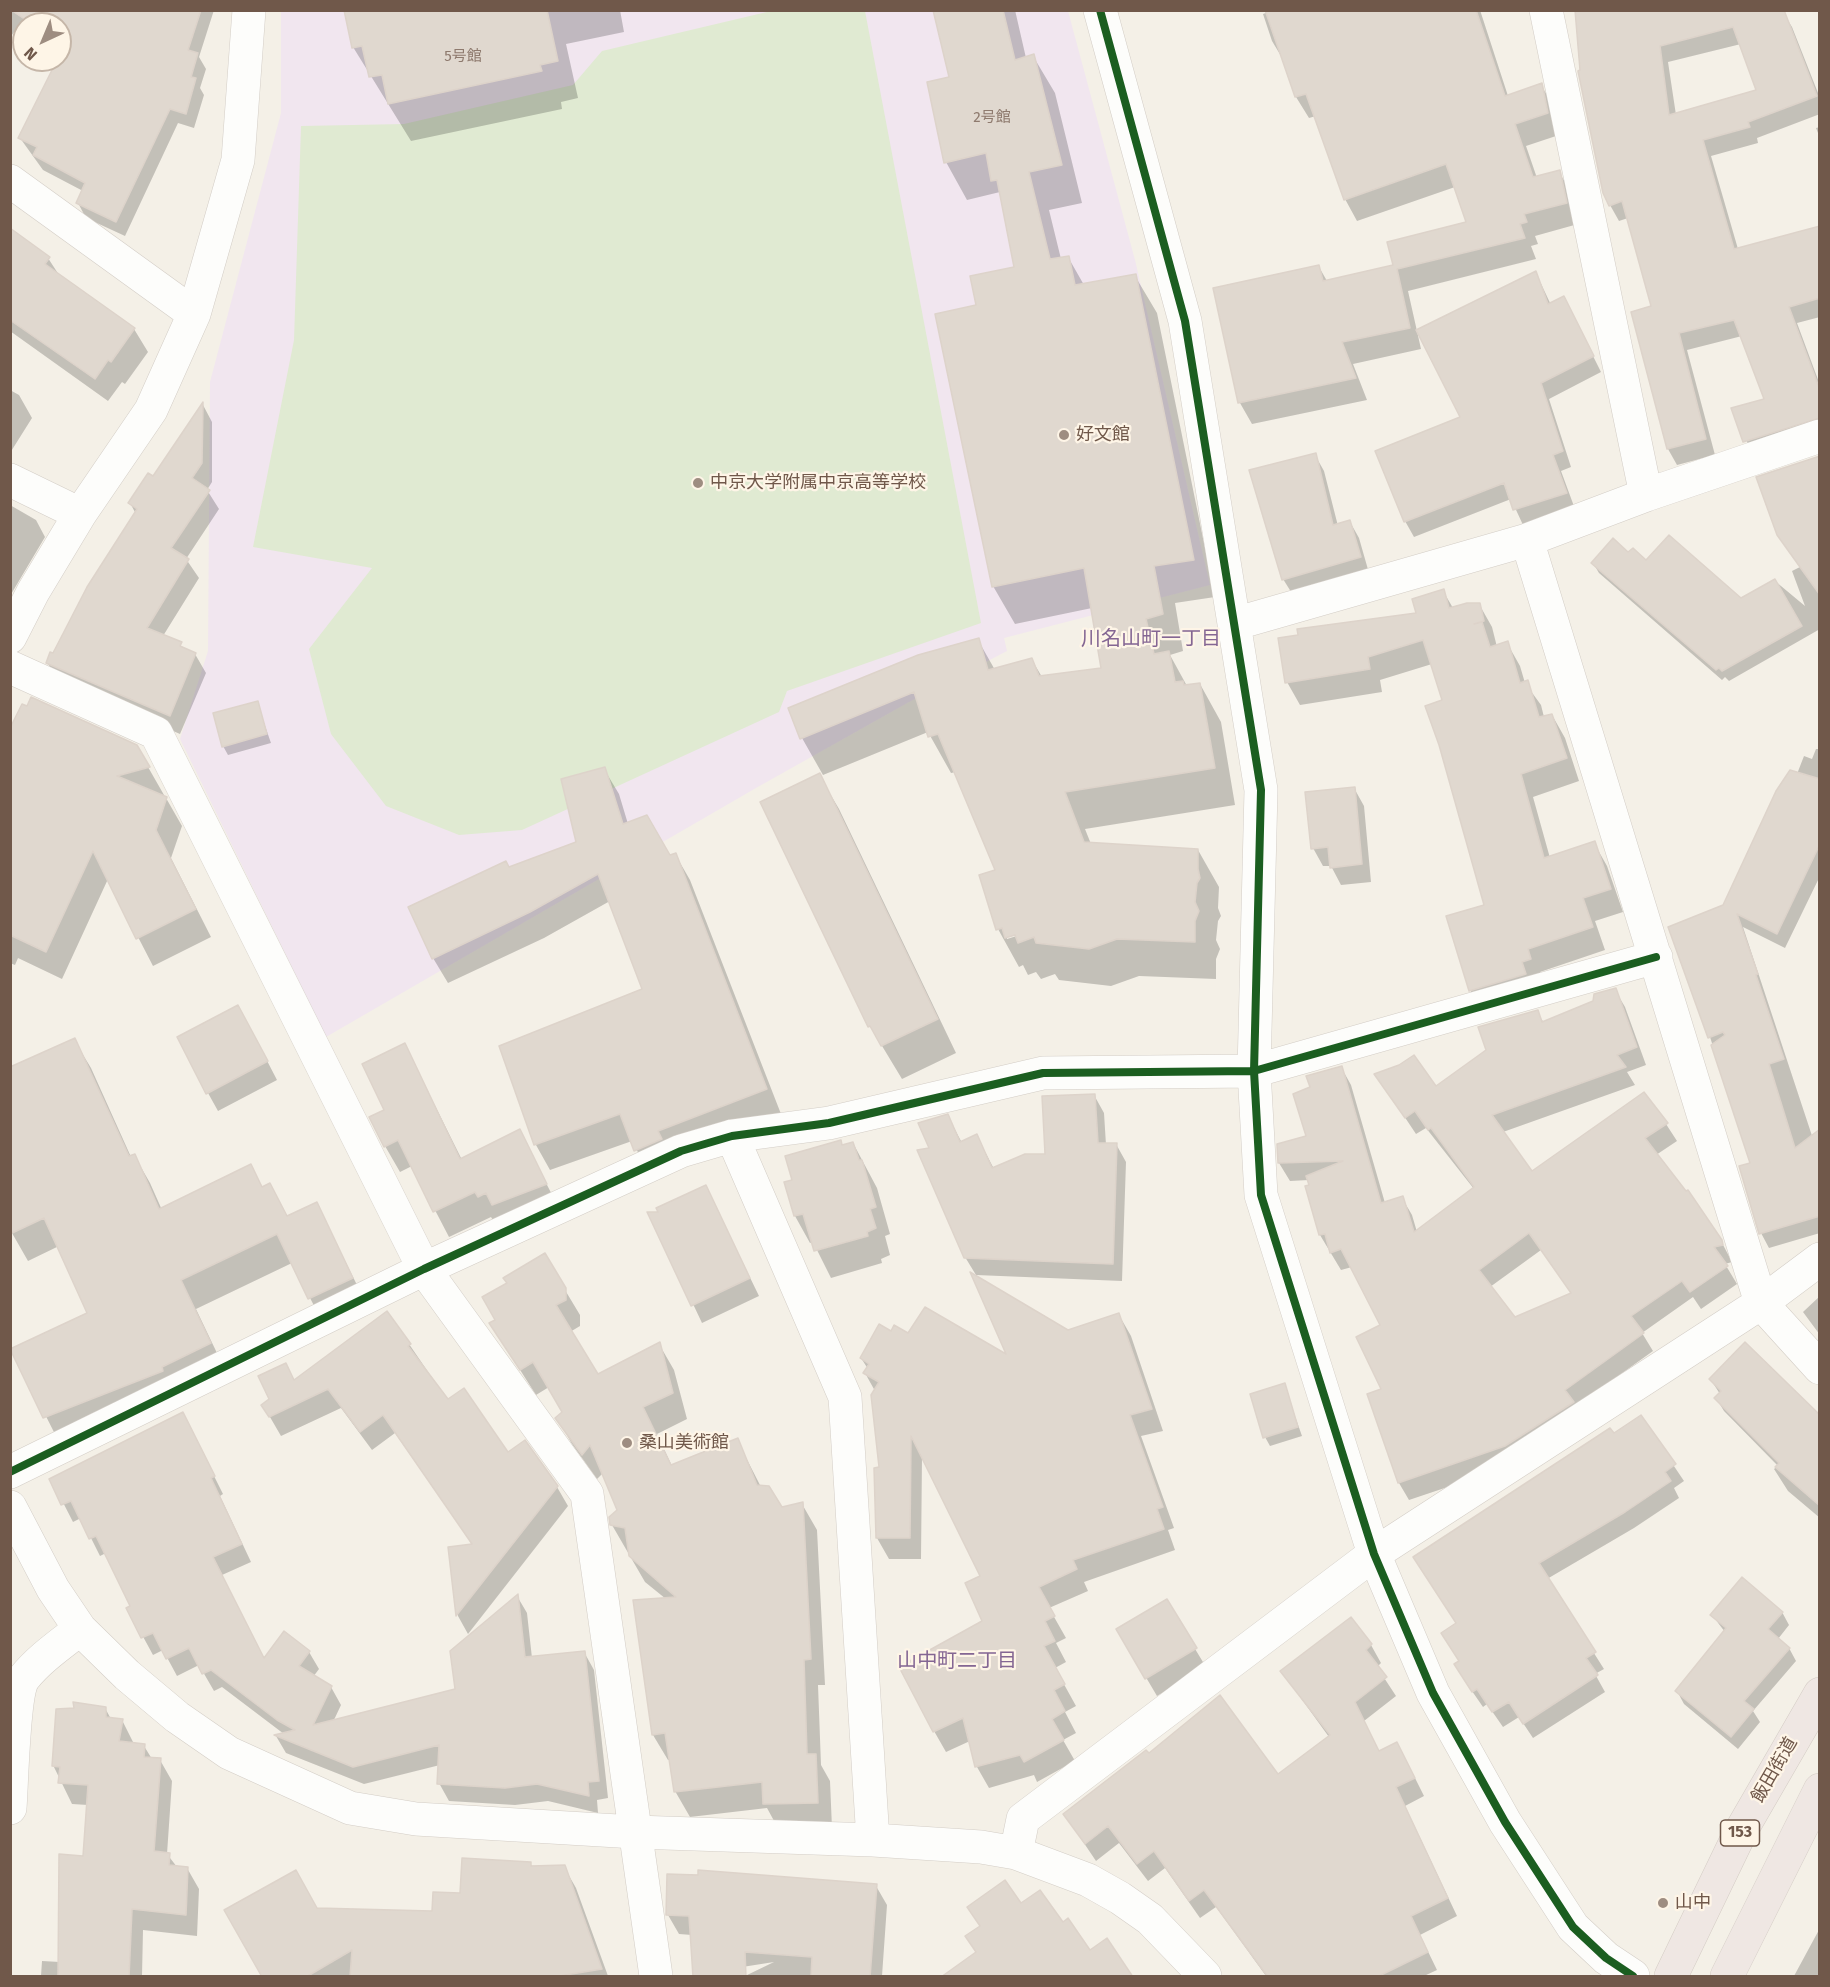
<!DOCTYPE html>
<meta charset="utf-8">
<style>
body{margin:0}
#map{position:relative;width:1830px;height:1987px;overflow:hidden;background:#f4f0e7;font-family:"Fira Sans",sans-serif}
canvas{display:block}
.frame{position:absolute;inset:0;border:12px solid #70584a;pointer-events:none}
.north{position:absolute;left:12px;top:12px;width:60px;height:60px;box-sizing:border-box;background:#fef5e7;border:2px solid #c5b6a8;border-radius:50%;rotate:224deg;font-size:16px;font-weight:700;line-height:24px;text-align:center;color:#70584a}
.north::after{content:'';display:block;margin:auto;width:21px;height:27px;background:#9e8d81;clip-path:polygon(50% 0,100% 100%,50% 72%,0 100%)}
</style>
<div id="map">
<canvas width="1830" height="1987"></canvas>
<div class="frame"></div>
<div class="north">N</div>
</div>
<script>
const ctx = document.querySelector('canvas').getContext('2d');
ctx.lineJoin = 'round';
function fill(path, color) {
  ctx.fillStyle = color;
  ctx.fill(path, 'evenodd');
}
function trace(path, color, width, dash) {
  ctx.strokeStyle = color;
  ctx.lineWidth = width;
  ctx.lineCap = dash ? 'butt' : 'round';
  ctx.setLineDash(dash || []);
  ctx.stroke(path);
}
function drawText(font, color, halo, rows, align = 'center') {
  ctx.font = font + ' "Fira Sans","Noto Sans JP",sans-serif';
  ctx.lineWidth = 4.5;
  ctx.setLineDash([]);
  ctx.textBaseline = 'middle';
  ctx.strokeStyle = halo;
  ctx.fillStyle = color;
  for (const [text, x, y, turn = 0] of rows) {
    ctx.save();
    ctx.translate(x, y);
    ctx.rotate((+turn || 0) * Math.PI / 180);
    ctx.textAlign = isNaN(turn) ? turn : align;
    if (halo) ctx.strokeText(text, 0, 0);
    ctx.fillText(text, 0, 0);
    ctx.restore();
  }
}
const education = new Path2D(`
 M281,11H1068L1135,260L1210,585L1004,638L1007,651L909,702L756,788L326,1037L180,739L208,651L210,382L281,113Z`);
const green = new Path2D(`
 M771,11H865L981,623L787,691L779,712L522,830L459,835L386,806L331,734L309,649L372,568L253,547L294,340L301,126L404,124L573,85L602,51Z`);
const shadow = new Path2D(`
 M10,10H214L199,57L206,69L200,88L204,95L194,128L178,123L125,236L86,218L78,203L83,191L43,170L20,138L63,52L60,50V24H24V27L20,24L12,35Z
 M346,10H620L624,32L566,44L578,98L561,102L562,109L411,141L353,47Z
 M935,10H1015L1026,58L1033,56L1055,93L1082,203L1049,210L1061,259L1068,257L1084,285L1135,276L1157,313L1215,597L1175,603L1183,651L1170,655L1187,686L1200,684L1221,722L1235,805L1085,829L1091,844L1198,850L1219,887L1218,908L1221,916L1218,921L1216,940L1220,949L1216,959V979L1139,976L1111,986L1059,980L1055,974L1041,979L1036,972L1028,975L1023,965L1019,967L998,929L997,871L956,772L951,773L928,732L823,775L802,738L978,640L995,670L1032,660L1042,677L1103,670L1092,608L1015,624L993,586L978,306L1016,268L1000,192L967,200L946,162L951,79ZM1023,934L1007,939V936Z
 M1274,10H1480L1508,96L1541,85L1554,107L1559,135L1526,146L1537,178L1559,172L1572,194L1578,224L1535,236L1538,244L1531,246L1536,259L1408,291L1421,349L1353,364L1367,400L1252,424L1240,403L1215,290L1319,267L1327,281L1395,266L1467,223L1455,187L1357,221L1345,199L1316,116L1309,118L1296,97L1284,61L1272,41L1263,14Z
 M1576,10L1782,11L1792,27L1820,98V114L1757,138L1758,143L1711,156L1738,249L1820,227V317L1797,323L1820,385V433L1754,458L1733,409L1766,400L1742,336L1687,350L1715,455L1677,465L1668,449L1633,313L1653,307L1628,218L1619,221L1610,205L1582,71ZM1741,44L1758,91L1676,115L1668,62Z
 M1820,127V138L1816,128Z
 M10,235L48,258L59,275L134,329L148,352L125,384L122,382L108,401L10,331Z
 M1536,273L1551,305L1572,314L1601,372L1549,399L1571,467L1561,471L1575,509L1523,525L1511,499L1414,537L1405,521L1462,417Z
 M10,390L19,395L32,418L10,453Z
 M203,405L212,422V482L207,490L219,509L186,559L199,578L163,636L195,654L206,673L180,734L58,681L47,662L136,514L130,503L153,478Z
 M1315,455L1324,471L1338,526L1350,522L1359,538L1369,573L1293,595L1283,579Z
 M1820,461V629L1729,681L1725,677L1722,680L1599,573L1593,563L1629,554L1741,599L1775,581L1805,606L1792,571L1800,567Z
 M10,505L36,520L45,537L10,596Z
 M1443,591L1453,608L1479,604L1492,627L1497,647L1507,643L1520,666L1525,683L1541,705L1544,717L1552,715L1565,738L1579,781L1533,797L1550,858L1594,843L1607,866L1623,912L1595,921L1605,950L1540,972L1543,982L1483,1013L1470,990L1486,906L1444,701L1432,664L1380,680L1382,692L1300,705L1287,682L1418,614Z
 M257,703L271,743L228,755L223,746Z
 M10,731L136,746L164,795L161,796L166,798L182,826L171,858L211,937L153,966L108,879L62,979L18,958L15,965L10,963Z
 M1816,749H1820V876L1785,948L1743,927L1820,1160V1233L1769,1248L1761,1233L1751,1164L1710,1037L1725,907L1797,774L1804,756L1812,759Z
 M604,769L619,794L628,824L670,857L675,854L690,880L781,1114L650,1175L632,1141L550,1170L536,1145L501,1046L644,990L610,901L544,938L448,983L433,958L509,869L577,843Z
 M819,775L839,809L956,1053L902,1079L870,1026L762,802Z
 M1354,788L1364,806L1371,882L1341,885L1331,866H1323L1313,848Z
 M1615,990L1625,1007L1646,1065L1627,1072L1635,1085L1503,1132L1532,1173L1666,1124L1677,1141L1656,1155L1721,1241L1732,1262L1725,1264L1737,1284L1701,1309L1693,1297L1642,1333L1653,1351L1575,1407L1516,1464L1409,1500L1399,1483L1383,1390L1382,1326L1352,1267L1341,1270L1320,1235L1309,1180L1290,1181L1279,1163L1278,1145L1308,1137L1312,1088L1341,1067L1351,1085L1385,1203L1402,1198L1412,1215L1417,1232L1474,1189L1426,1128L1416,1134L1376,1074L1435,1088L1537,1012L1544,1023L1595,1002ZM1541,1250L1572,1294L1515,1319L1490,1287Z
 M248,1024L277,1080L218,1111L208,1093Z
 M74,1040L91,1068L131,1157L134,1155L150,1183L162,1210L251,1166L263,1188L269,1185L288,1217L316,1203L368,1307L325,1327L292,1263L196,1309L226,1372L61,1446L12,1349L89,1314L59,1246L28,1261L12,1233Z
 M405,1045L462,1160L519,1131L560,1210L494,1222L491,1217L449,1237L412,1166L400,1172L385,1146L386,1110Z
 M1094,1095L1104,1113L1106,1145L1116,1144L1126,1162L1122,1281L976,1275L965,1257L931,1149L948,1116L962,1143L977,1136L994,1169L1047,1155Z
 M841,1142L843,1146L853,1143L877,1188L890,1234L885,1236L890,1255L881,1259L882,1263L831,1278L813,1242L810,1243L795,1216L794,1181Z
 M706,1187L759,1296L702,1323L650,1213H660Z
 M544,1255L580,1315V1326L570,1332L597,1376L659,1344L674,1370L687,1419L657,1434L672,1466L737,1440L761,1487L781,1508L802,1504L817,1530L825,1685H818L821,1765L830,1781L832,1828L779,1830L767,1808L690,1817L675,1791L671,1760H668L653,1735L666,1599L645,1582L612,1525L619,1511L603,1473L597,1479L572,1444L557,1418L564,1412L549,1387L536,1395L491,1324L497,1321L508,1283Z
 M1820,1296V1335L1803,1312Z
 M1119,1315L1131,1336L1163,1431L1141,1436L1174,1528L1168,1530L1175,1550L1084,1582L1088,1591L1049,1608L1066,1638L1056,1643L1066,1662L1055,1668L1076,1706L1065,1712L1076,1733L1063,1740L1075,1761L1037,1782L1034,1775L989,1788L977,1767L970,1741L946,1752L934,1731L984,1621L982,1576L922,1456L921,1559H889L877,1538L880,1469L875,1391L865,1373L868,1369L861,1358L892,1333L1009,1358L1068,1332Z
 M409,1344L448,1401L508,1454L557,1487L568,1506L468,1634L458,1616L449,1548L473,1545L395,1433L372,1450L341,1408L281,1436L263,1405L295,1382Z
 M1711,1380L1820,1417V1518L1788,1491L1774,1469L1778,1466L1724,1411L1716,1398L1720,1394Z
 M1284,1385L1302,1436L1270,1446L1265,1437Z
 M183,1414L223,1494L220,1496L251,1562L222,1575L264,1660L309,1652L319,1669L313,1677L331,1687L341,1705L333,1722L457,1690L517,1596L527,1613L532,1658L584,1652L594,1670L608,1798L597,1800L598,1813L548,1801L515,1805L449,1801L439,1783L440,1765L364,1784L286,1753L276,1736L284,1734L222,1687L214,1691L199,1665L177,1676L163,1650L153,1655L128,1609L132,1607L106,1553L100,1556L81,1518L73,1522L51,1479Z
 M1641,1417L1684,1481L1674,1488L1679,1498L1634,1528L1547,1579L1604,1669L1595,1674L1605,1692L1533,1738L1519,1717L1503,1727L1487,1704L1483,1707L1465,1681L1460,1662L1457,1624L1614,1435Z
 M1166,1601L1206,1667L1157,1696L1118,1630Z
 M1782,1612L1789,1625L1778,1639L1789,1648L1796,1661L1753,1711L1760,1722L1738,1749L1684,1704L1677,1691L1725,1632L1712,1615Z
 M1351,1619L1371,1645L1381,1663L1377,1667L1396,1696L1364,1721L1380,1753L1407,1762L1424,1796L1405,1806L1457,1916L1420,1935L1437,1970L1424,1976H1266L1216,1907L1200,1918L1165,1868L1148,1881L1119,1843L1096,1861L1065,1815L1149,1755L1277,1776L1329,1737L1282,1672Z
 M105,1708L111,1719L122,1720L134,1744L144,1746L152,1759L160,1760L172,1781L167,1854L177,1867L187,1868L199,1889L197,1936L143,1930L142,1976H41L42,1961L60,1962L85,1857L88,1805L72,1804L53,1765Z
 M530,1863L533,1868L564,1867L576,1888L608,1976H263L317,1909L434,1912L461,1895Z
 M699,1872L876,1886L887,1905L882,1976H745L774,1962L704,1973L692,1935L679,1934L668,1915L699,1877Z
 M1820,1928V1976H1794Z`);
const building = new Path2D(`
 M11,10H201L188,50L198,53L191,77L196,78L186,114L170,109L116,222L76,203L85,183L33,155L37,147L18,138L57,60H60L64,45L60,42V24H32Z
 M344,10H547L558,61L540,65L542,71L388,104L382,75L369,77L362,46L352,48Z
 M933,10H1003L1015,60L1034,54L1062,165L1029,172L1050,259L1069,256L1075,285L1136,274L1194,560L1154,566L1163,614L1146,619L1154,654L1169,651L1175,682L1183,681L1184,685L1200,683L1215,768L1065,792L1084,842L1198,849V869L1200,878L1197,883L1195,902L1199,911L1195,921V942L1117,939L1089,949L1036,943L1034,937L1018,943L1015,935L1005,938L1002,928L996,930L979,875L995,870L938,734L928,737L914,692L800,739L788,708L918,655L979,638L988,670L1032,658L1039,676L1101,668L1084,568L992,587L935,314L976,305L970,276L1014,267L997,180L991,181L986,153L944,163L927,82L949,77Z
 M1265,10H1476L1505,96L1542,83L1548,113L1515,124L1533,177L1560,170L1567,203L1524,214L1527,222L1520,224L1525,238L1397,269L1410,328L1342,342L1356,378L1238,403L1213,288L1319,265L1323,281L1393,265L1387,242L1466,222L1446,164L1344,200L1306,94L1295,97Z
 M1575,10H1784L1817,96L1748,122L1750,127L1703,140L1734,249L1820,226V298L1789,307L1820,390V418L1743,442L1731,408L1764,399L1734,320L1679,333L1706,439L1667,449L1631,312L1651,306L1622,201L1609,206L1603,193L1578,71L1580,70ZM1733,27L1756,90L1669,115L1660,46Z
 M10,228L50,257L45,264L135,328L111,362L108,360L95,379L10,320Z
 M1536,271L1548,304L1564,296L1594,356L1541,383L1563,451L1553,455L1567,493L1513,510L1504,483L1404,522L1375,451L1460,417L1416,330Z
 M203,402L202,463L192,478L210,490L171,548L189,559L147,628L182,642L180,646L196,653L170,716L46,663L50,652L53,653L87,587L137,509L128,503L148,473L153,476Z
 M1316,453L1333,525L1350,520L1361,557L1282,580L1249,470Z
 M1820,456V595L1777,535L1756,477Z
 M1669,535L1741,598L1775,579L1802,626L1722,671L1719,668L1716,670L1591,563L1613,538L1628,552L1633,548L1646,560Z
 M1444,589L1449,608L1467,603H1480L1484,621L1474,624L1482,622L1490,647L1508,641L1520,683L1528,680L1539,717L1552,714L1567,758L1521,774L1544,858L1595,841L1611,889L1583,898L1593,927L1528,949L1531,959L1522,962L1526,974L1469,991L1446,916L1484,905L1439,745L1425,706L1442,700L1423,640L1368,657L1370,669L1285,683L1278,638L1298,635L1297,629L1416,613L1412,599Z
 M31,697L137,745L150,767L117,776L167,797L156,830L196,909L136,939L93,851L46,952L10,935V728L22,704L27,706Z
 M258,701L267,734L222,747L213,713Z
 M605,767L623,824L647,815L670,855L676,853L767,1089L658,1131L662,1139L634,1151L620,1114L534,1145L499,1046L642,989L598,874L530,912L432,959L408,907L506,861L509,867L576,842L561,779Z
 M1790,770L1820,779V844L1777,934L1737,914L1758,974L1756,975L1784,1059L1769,1064L1795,1148L1820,1129V1216L1759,1234L1739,1166L1750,1163L1711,1045L1725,1035L1723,1032L1708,1038L1668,927L1723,905L1776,791Z
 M820,773L938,1019L881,1046L870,1026L868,1027L760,802Z
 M1355,787L1362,864L1330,868L1328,847L1311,849L1305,792Z
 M1616,988L1637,1047L1617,1055L1626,1067L1492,1115L1532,1171L1644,1092L1668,1123L1645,1138L1686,1191L1688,1190L1722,1240L1723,1245L1714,1247L1728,1266L1690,1292L1682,1281L1631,1316L1644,1333L1565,1390L1574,1402L1505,1446L1398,1483L1367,1394L1381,1389L1356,1337L1380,1325L1341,1249L1330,1253L1325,1234L1319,1235L1305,1186L1309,1185L1306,1176L1343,1161L1278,1163L1277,1144L1306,1136L1293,1094L1310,1087L1306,1076L1342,1066L1381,1203L1403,1196L1414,1232L1474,1187L1431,1128L1428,1130L1415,1111L1405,1118L1374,1074L1399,1065L1414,1055L1436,1086L1486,1050L1478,1027L1538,1010L1542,1022L1593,1001L1594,994ZM1529,1233L1571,1293L1515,1317L1479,1270Z
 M238,1005L268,1061L206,1094L177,1037Z
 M75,1038L129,1156L135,1154L159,1209L251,1164L262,1187L270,1183L287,1216L317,1202L353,1278L308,1299L277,1234L181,1280L211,1343L162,1367L163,1371L43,1418L10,1349L87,1313L44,1218L10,1234V1067Z
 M405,1043L460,1159L520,1129L547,1184L492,1205L486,1193L478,1197L475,1192L433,1212L398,1140L384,1147L369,1117L384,1110L362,1064Z
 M1095,1094L1098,1143H1117L1113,1264L964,1258L917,1150L929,1148L918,1123L948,1114L960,1142L977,1134L992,1168L1025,1154H1045L1042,1096Z
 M841,1140L842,1145L853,1142L859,1160H862L876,1207L870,1209L876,1228L867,1232L868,1236L814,1251L803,1214L794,1216L784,1182L792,1180L785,1156Z
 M706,1185L750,1278L691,1306L647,1212H658L656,1208Z
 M545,1253L566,1288V1300L556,1305L598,1374L660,1342L673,1393L643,1407L671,1465L738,1438L757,1485L769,1486L782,1507L803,1502L811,1659L804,1660L807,1754H816L818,1803L763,1804L762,1782L674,1792L665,1733L652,1735L633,1600L676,1597L629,1556L625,1528L610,1525L609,1517L617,1510L590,1445L582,1455L555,1418L562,1412L533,1362L520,1370L489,1323L495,1320L482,1297L507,1283L503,1278Z
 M970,1272L1068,1330L1119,1313L1152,1409L1130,1415L1163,1507L1157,1509L1164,1529L1073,1560L1077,1569L1039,1587L1055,1616L1045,1621L1055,1641L1044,1646L1065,1684L1054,1690L1065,1711L1052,1719L1064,1740L1024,1762L1020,1755L975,1767L963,1718L933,1732L899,1667L982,1621L965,1583L980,1576L911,1436L910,1538H876L874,1468L879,1467L871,1395L879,1382L863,1373L869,1364L860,1358L879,1324L891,1331L894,1325L908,1333L925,1307L1006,1354Z
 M387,1311L411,1344L408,1346L448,1399L464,1388L508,1452L525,1440L558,1486L456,1616L448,1547L472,1544L383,1415L360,1432L328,1389L269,1417L261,1405L269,1399L258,1376L286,1363L294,1380Z
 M1745,1342L1820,1415V1506L1775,1467L1779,1463L1714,1398L1721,1391L1709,1379Z
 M1285,1383L1298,1427L1263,1438L1250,1394Z
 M183,1412L215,1476L211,1478L242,1544L213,1557L264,1658L284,1631L310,1651L299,1666L332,1686L313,1725L455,1689L450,1651L518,1594L525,1657L585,1651L599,1781L588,1782L589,1796L537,1784L505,1788L437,1784L439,1745L353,1767L274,1735L295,1730L277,1720L211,1670L202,1674L189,1648L166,1659L153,1633L141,1638L126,1608L130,1606L96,1536L89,1539L71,1501L61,1505L49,1479Z
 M1641,1415L1676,1464L1665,1472L1671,1481L1625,1512L1539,1563L1596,1652L1586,1658L1598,1675L1523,1724L1509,1702L1492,1712L1477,1689L1472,1692L1454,1664L1459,1661L1441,1633L1456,1623L1413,1557L1610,1428L1614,1433Z
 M1742,1577L1783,1612L1768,1629L1790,1648L1744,1701L1754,1709L1731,1737L1675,1691L1726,1628L1710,1615Z
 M1167,1599L1197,1648L1145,1679L1116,1629Z
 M1351,1617L1372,1644L1366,1650L1387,1677L1355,1702L1379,1751L1397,1742L1415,1778L1396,1787L1448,1898L1411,1916L1428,1952L1377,1977H1268L1204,1890L1189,1901L1154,1851L1137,1864L1108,1826L1085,1844L1063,1814L1146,1750L1149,1753L1220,1695L1278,1774L1330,1735L1280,1671Z
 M73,1702L106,1707V1717L123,1719L119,1741L145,1744L144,1757L161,1758L154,1851L170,1853L169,1865L188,1867L186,1915L132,1909L129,1977H58L59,1854L83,1856L88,1785L58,1783L60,1767L52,1766L56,1709L74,1708Z
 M462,1858L531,1862V1866L565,1865L602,1969L553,1977H350L352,1950L306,1977H262L224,1910L296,1870L317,1908L432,1911L433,1892L460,1893Z
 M698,1870L877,1884L870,1977H811L812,1957L745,1952L746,1977H693L689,1916L666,1915L667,1874L698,1875Z
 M1005,1880L1021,1903L1040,1890L1063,1922L1068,1918L1090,1950L1107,1938L1133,1977H941L976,1952L965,1936L980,1926L967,1907Z`);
const minor = new Path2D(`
 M1100,10L1185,321L1261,790L1254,1071L1261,1195L1374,1554L1433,1693L1505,1822L1573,1927L1606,1958L1633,1976
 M1546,10L1646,495
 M10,181L194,314
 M10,480L80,514
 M1527,540L1761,1303L1820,1368
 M1234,624L1527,540L1646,495L1820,436
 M10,637L33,592L80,514L151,410L194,314L238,160L249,10
 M10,667L156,733L424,1269L587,1494L656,1976
 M732,1136L845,1397L873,1840
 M10,1472L424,1269L681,1151L732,1136L829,1123L1043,1073L1254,1071L1656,957
 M10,1507L53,1589L80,1629L127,1675L177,1717L229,1753L350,1808L416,1819L635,1832L873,1840L981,1847L1016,1853L1088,1880L1120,1898L1150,1919L1205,1976
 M10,1808C12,1785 13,1694 24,1678C39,1659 61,1644 80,1629
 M1016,1853L1023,1819L1374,1554L1761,1303L1820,1259`);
const highway = new Path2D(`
 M1671,1976L1742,1829L1820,1694
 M1727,1976L1820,1790`);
const cycleway = new Path2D(`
 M1100,10L1185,321L1261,790L1254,1071L1261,1195L1374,1554L1433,1693L1505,1822L1573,1927L1606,1958L1633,1976
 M10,1472L424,1269L681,1151L732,1136L829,1123L1043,1073L1254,1071L1656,957`);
const markers = [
 [1064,435,6,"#9e8d81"],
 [698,483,6,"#9e8d81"],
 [627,1443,6,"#9e8d81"],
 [1663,1903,6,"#9e8d81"]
];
const numberNames = [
 ["5号館",463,57],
 ["2号館",992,118]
];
const shields = [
 [1740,1833,39]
];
const shieldNames = [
 ["153",1740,1833]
];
const poiNames = [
 ["好文館",1076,435],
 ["中京大学附属中京高等学校",710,483],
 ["桑山美術館",639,1443],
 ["山中",1675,1903]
];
const streetNames = [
 ["飯田街道",1775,1770,-60]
];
const neighbourhoodNames = [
 ["川名山町一丁目",1151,639],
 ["山中町二丁目",957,1661]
];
fill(education, '#f1e6ef');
fill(green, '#e0ead2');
fill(shadow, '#0003');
fill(building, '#e0d8cf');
trace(building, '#ddd3ca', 1.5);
trace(minor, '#d3cdc6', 34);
trace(highway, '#d3cbc4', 34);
trace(minor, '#fdfdfb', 33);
trace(highway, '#efe7e3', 33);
trace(cycleway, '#1b5e20', 8);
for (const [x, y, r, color] of markers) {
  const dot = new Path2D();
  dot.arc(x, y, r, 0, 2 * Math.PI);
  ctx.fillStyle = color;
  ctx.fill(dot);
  trace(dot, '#fef5e7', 2);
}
drawText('15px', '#8e7a6e', null, numberNames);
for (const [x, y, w] of shields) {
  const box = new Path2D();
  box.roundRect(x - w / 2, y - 13, w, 26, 4.5);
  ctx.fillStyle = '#fef5e7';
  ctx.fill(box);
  trace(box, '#70584a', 1.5);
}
drawText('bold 16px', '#70584a', null, shieldNames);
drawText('18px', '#70584a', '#fef5e7', poiNames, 'left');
drawText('18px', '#70584a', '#fef5e7', streetNames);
drawText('20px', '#846693', '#fef5e7', neighbourhoodNames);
</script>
